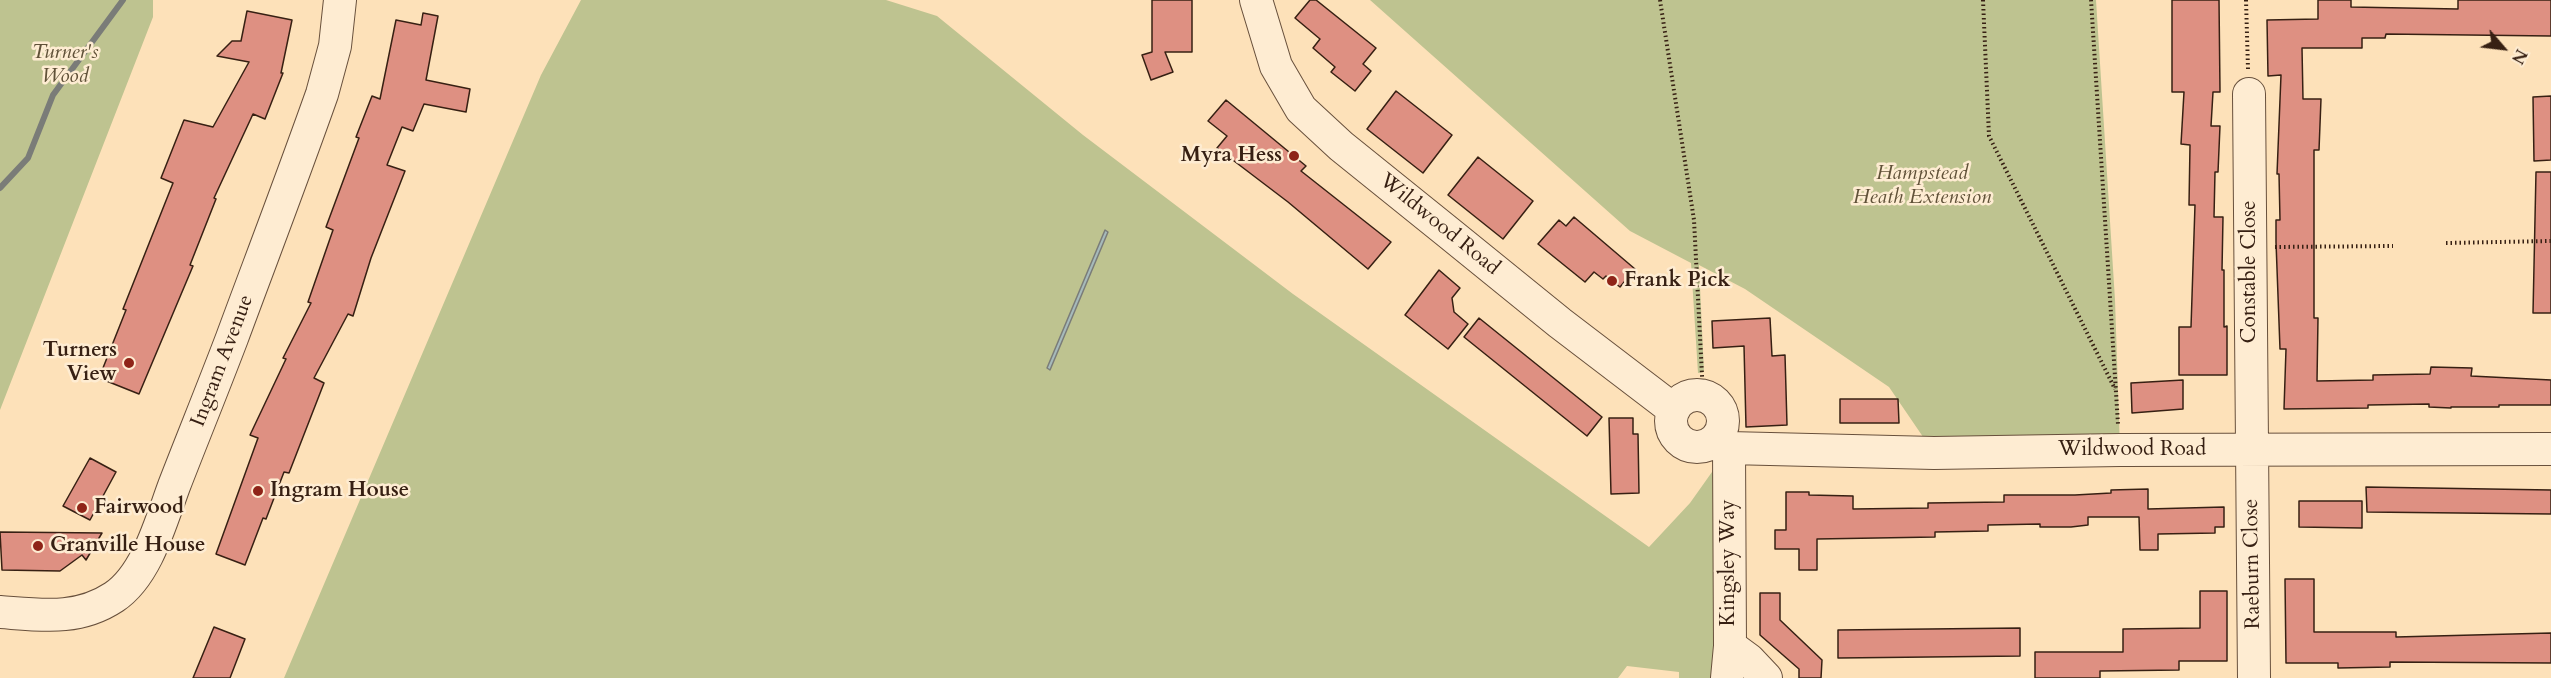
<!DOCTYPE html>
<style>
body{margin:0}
#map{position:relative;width:2551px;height:678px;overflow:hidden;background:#fde1b9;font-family:Cardo,serif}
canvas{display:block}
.north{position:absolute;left:2473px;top:18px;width:60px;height:60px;-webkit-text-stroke:4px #feecd2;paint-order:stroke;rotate:118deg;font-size:16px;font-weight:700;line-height:24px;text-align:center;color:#372013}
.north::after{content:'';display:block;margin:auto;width:21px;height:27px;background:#372013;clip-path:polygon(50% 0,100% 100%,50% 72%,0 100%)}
</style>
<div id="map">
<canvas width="2551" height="678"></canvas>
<div class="north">N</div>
</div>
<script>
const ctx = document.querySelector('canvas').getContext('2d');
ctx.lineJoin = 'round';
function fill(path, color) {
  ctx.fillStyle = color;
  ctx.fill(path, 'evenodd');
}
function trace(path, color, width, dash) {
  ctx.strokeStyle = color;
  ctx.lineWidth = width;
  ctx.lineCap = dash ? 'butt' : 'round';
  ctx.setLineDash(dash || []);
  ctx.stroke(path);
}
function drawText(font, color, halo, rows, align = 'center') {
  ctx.font = font + ' Cardo,serif';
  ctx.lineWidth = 5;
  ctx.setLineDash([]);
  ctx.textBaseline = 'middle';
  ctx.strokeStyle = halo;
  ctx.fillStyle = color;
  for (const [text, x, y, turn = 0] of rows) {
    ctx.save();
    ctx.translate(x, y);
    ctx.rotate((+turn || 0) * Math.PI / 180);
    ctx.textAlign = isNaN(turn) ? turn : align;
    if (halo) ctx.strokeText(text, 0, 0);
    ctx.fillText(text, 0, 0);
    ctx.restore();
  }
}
const green = new Path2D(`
 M0,0H153V17L0,410Z
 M581,0H886L937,16L1083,135L1293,294L1649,547L1690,503L1729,448L1727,678H1679V672L1627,666L1618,678H284L541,75Z
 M1370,0H2096L2115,300L2120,450L1934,453L1889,387L1745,289L1699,265L1704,372L1698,373L1691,263L1630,231Z`);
const water = new Path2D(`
 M1105,230L1108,232L1050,370L1047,368Z`);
const stream = new Path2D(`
 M0,188L28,158L53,95L123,0`);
const building = new Path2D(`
 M1152,0H1192V52H1165L1173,72L1151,80L1142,55L1152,52Z
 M1310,0H1316L1376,48L1363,64L1371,71L1355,91L1331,72L1335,67L1313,48L1320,39L1295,18Z
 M2172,0H2219L2220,92H2213L2211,126H2220L2218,172H2215L2214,217H2223L2222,270H2224V327L2227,326V375H2179V327H2191L2195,205H2189L2190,145L2181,144L2184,92H2172Z
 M2318,0H2351V7L2458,9V0H2551V36L2386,34L2385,38H2362V48H2302L2303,99H2321L2319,150H2314V318H2318L2317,381L2373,380V375L2430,374L2431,367L2472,368L2471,376L2551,380V405H2499V407H2451V408L2429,407V404L2368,405V408L2284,409L2286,349H2280L2276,242V220H2280L2279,174H2277L2281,75L2268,76L2267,20L2318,19Z
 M247,11L292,20L281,73H283L265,119L253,114L214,198L216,199L190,265L193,266L139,394L99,378L126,310L123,309L173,183L161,178L184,120L213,127L249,62L217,56L232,41H241Z
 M423,13L438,16L426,80L470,89L466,112L424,104L413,131L402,127L387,165L405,171L371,258L353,316L348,314L314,378L324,383L289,473L284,472L266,519L263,518L245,565L216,554L258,438L250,435L286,359L283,358L311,303L308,302L333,230L326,227L359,138L356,137L372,96L380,99L396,20L421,25Z
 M1396,91L1452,135L1423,173L1367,129Z
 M2551,96V160L2534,161L2533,97Z
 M1226,100L1306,166L1301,171L1391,242L1368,269L1288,202L1217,148L1227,136L1208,121Z
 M1478,157L1533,201L1503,239L1448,195Z
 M2536,172H2551V313H2533Z
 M1574,217L1635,269L1620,287L1606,276L1603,279L1594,272L1585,282L1538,244L1559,220L1566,226Z
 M1439,270L1460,288L1452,298L1454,312L1468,324L1448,349L1405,315Z
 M1479,318L1602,417L1587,436L1464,337Z
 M1770,318L1772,356L1785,355L1787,425L1746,427L1744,346L1713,348L1712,321Z
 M2183,380V409L2132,413L2131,383Z
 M1840,399H1898L1899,423H1840Z
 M1609,418H1633V434H1638L1639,493L1611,494Z
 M90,458L116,472L90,520L63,506Z
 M2366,487L2551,490V514L2367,512Z
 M2148,489V509L2224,507V527H2215V533L2158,534V550H2140L2139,517H2088V525L2071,527H2040V524L1988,525V531L1935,532V537L1817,539V570H1799V549H1775V530H1786V492H1809V495L1853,496V509L1928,508V503L2004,502V495H2075L2111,493V490Z
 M2299,501H2362V528L2299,527Z
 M0,532L102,533L86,560L82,555L60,571L2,570Z
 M2285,579H2314V632H2396V637L2551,633V663L2390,662V667L2338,668V663H2286Z
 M2200,591H2227V661H2179V670L2100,671V678H2035V652H2123V629L2200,628Z
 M1760,593H1780V620L1822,660L1821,678H1799V669L1760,635Z
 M214,627L245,639L230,678H193Z
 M2020,628V656L1838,658V630Z`);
const path = new Path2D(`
 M1660,0L1694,220L1703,395
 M1983,0L1989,136L2115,389
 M2091,0L2118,424
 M2246,0L2248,69
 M2446,243L2551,241
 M2275,247L2393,246`);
const minor = new Path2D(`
 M1256,0L1276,66L1301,109L1341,146L1449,233L1560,323L1674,410
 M2249,94L2254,678
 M1671 421a26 26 0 1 1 52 0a26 26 0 1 1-52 0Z
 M1716,439L1729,448L1934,453L2120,450L2551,449
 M0,612C41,615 78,621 114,597C147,575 161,521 174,486C193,437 213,388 232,338C262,257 293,176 322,94L335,46L340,0
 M1730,646L1749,660L1766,678
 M1727,678L1730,646L1729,448`);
const markers = [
 [1294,156,6,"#8f2418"],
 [1612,281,6,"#8f2418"],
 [129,363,6,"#8f2418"],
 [258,491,6,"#8f2418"],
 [82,508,6,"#8f2418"],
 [38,546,6,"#8f2418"]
];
const parkNames = [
 ["Turner's",65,53],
 ["Wood",65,77],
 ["Hampstead",1922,174],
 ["Heath Extension",1922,198]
];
const poiNames = [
 ["Myra Hess",1282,156,"right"],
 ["Frank Pick",1624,281],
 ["Turners",117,351,"right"],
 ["View",117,375,"right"],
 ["Ingram House",270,491],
 ["Fairwood",94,508],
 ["Granville House",50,546]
];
const streetNames = [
 ["Wildwood Road",1439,225,39],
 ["Constable Close",2250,272,-90],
 ["Ingram Avenue",223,361,-69],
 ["Wildwood Road",2132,450],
 ["Kingsley Way",1729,563,-90],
 ["Raeburn Close",2253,564,-91]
];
fill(green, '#bec390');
fill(water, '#a6babb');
trace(water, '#7a7c78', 1.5);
trace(stream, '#7a7c78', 6);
fill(building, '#de9082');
trace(building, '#372013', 1.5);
trace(minor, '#68503c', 34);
trace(path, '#372013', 4, [1.5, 3]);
trace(minor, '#feecd2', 32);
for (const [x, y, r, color] of markers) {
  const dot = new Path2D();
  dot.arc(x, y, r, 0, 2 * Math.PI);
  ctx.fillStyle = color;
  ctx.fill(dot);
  trace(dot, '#feecd2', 2);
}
drawText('italic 21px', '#605138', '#feecd2', parkNames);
drawText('bold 21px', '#372013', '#feecd2', poiNames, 'left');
drawText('21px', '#372013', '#feecd2', streetNames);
</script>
